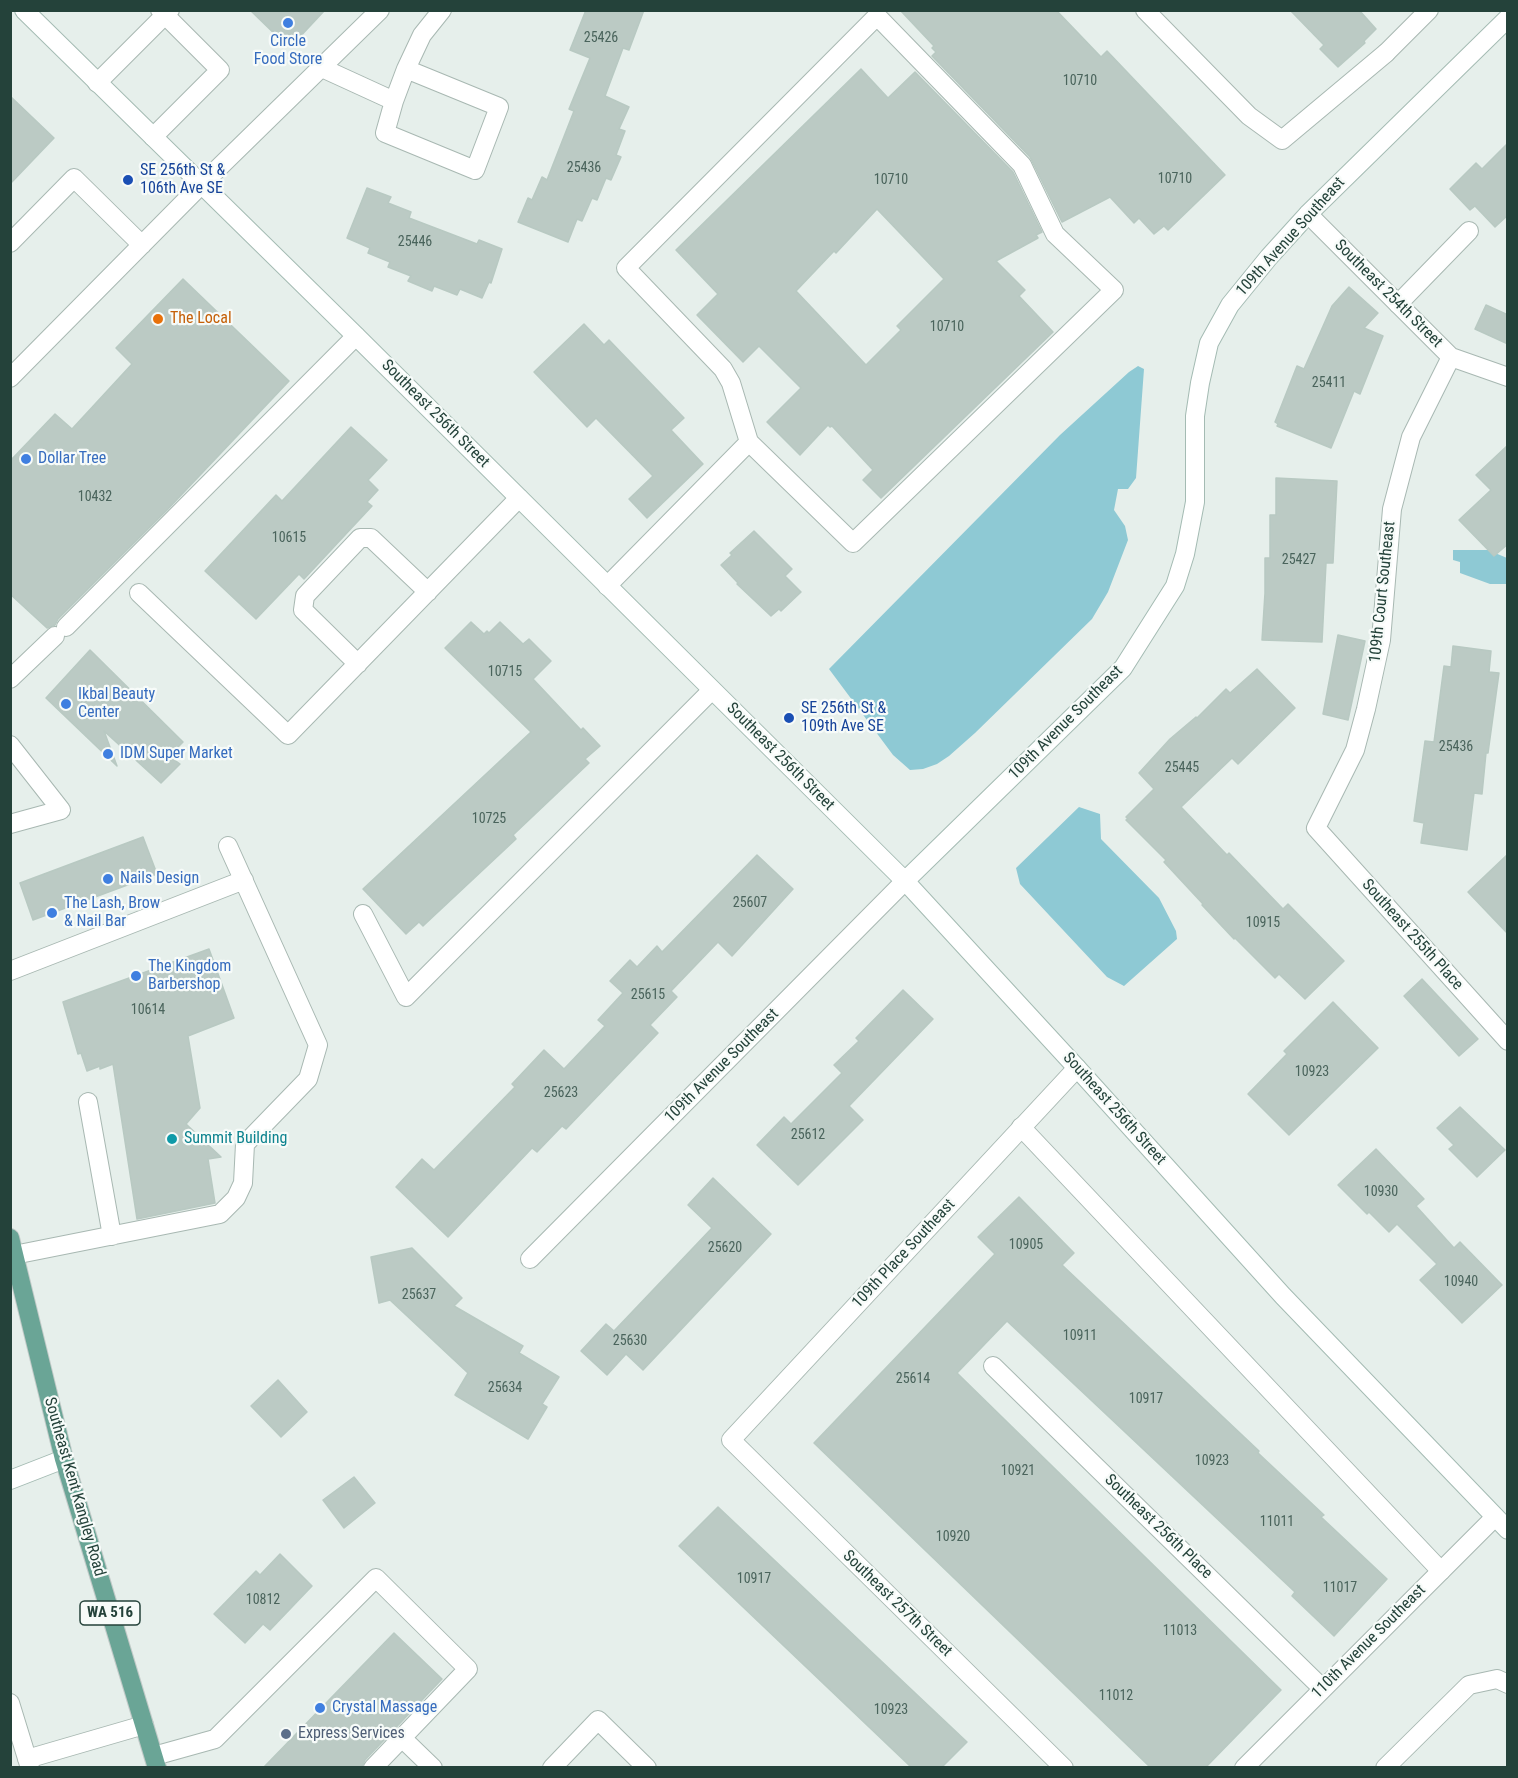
<!DOCTYPE html>
<style>
body{margin:0}
#map{position:relative;width:1518px;height:1778px;overflow:hidden;background:#e6efeb;font-family:"Roboto Condensed",sans-serif}
canvas{display:block}
.frame{position:absolute;inset:0;border:12px solid #24423a;pointer-events:none}
</style>
<div id="map">
<canvas width="1518" height="1778"></canvas>
<div class="frame"></div>
</div>
<script>
const ctx = document.querySelector('canvas').getContext('2d');
ctx.lineJoin = 'round';
function fill(path, color) {
  ctx.fillStyle = color;
  ctx.fill(path, 'evenodd');
}
function trace(path, color, width, dash) {
  ctx.strokeStyle = color;
  ctx.lineWidth = width;
  ctx.lineCap = dash ? 'butt' : 'round';
  ctx.setLineDash(dash || []);
  ctx.stroke(path);
}
function drawText(font, color, halo, rows, align = 'center') {
  ctx.font = font + ' "Roboto Condensed",sans-serif';
  ctx.lineWidth = 4.5;
  ctx.setLineDash([]);
  ctx.textBaseline = 'middle';
  ctx.strokeStyle = halo;
  ctx.fillStyle = color;
  for (const [text, x, y, turn = 0] of rows) {
    ctx.save();
    ctx.translate(x, y);
    ctx.rotate((+turn || 0) * Math.PI / 180);
    ctx.textAlign = isNaN(turn) ? turn : align;
    if (halo) ctx.strokeText(text, 0, 0);
    ctx.fillText(text, 0, 0);
    ctx.restore();
  }
}
const water = new Path2D(`
 M1138,366L1144,369L1136,478L1128,489H1118L1114,510L1125,526L1128,540L1108,592L1092,619L975,733L949,756L937,764L923,769L910,770L893,755L829,669L1060,435L1129,372Z
 M1453,550H1488L1507,558V584H1490L1460,573V562L1453,560Z
 M1079,807L1100,814L1101,839L1159,898L1176,931L1177,939L1124,986L1107,977L1020,884L1016,868Z`);
const building = new Path2D(`
 M250,10H325L296,41L290,35L283,42Z
 M586,10H644L629,50L623,48L605,96L629,107L619,129L625,131L616,155L621,157L611,180L606,178L597,200L592,198L582,221L577,219L568,242L518,222L528,198L532,200L542,177L547,180L574,111L569,109L590,58L570,50Z
 M900,10H1056L1101,57L1107,51L1225,175L1168,230L1164,226L1154,234L1139,218L1134,223L1110,197L1062,222L1030,157L932,56L936,52L932,48L934,46Z
 M1290,10H1359L1376,29L1364,41L1365,43L1338,67L1320,49L1324,45Z
 M861,69L888,98L915,72L1013,172L1042,232L1036,235L1038,238L996,261L1025,290L1019,296L1053,332L881,498L863,480L873,470L832,426L830,427L828,425L800,455L767,422L801,388L759,346L743,362L697,315L718,294L676,250ZM877,209L944,279L897,326L901,330L866,365L796,291L834,251L836,253Z
 M10,96L54,138L10,184Z
 M1508,143V215L1495,227L1475,206L1470,210L1450,189L1476,163L1482,169Z
 M367,188L391,197L388,203L411,212L409,218L477,244L479,240L502,249L491,283L489,282L482,298L460,289L457,295L434,286L432,291L408,281L411,276L388,267L390,262L368,253L370,248L347,238Z
 M183,279L289,381L168,509L58,619L55,625L47,628L10,594V461L55,414L72,429L132,364L116,348Z
 M1349,287L1378,313L1364,328L1383,336L1360,394L1354,391L1331,448L1277,426L1278,424L1275,422L1297,366L1304,369L1332,306Z
 M1486,305L1508,315V344L1475,329Z
 M584,324L604,345L609,340L684,418L671,430L703,464L647,518L629,499L653,476L596,418L587,427L534,372Z
 M351,427L387,460L368,480L378,490L367,502L372,506L304,579L299,574L256,619L205,571L276,495L282,501Z
 M1508,445V544L1494,556L1459,520L1491,490L1476,475Z
 M1276,478L1337,481L1333,563H1326L1322,642L1262,640L1265,593V558H1270V515H1276Z
 M754,531L792,569L785,576L801,592L781,611L779,609L771,616L737,584L738,583L721,565L732,555L730,553Z
 M471,622L484,634L487,631L489,633L500,622L523,644L529,639L551,661L533,679L581,730L583,728L600,746L585,759L589,763L513,835L516,839L423,926L419,922L406,934L363,889L531,732L445,648Z
 M1338,635L1365,641L1348,720L1323,714Z
 M1453,646L1491,651L1489,672L1499,673L1488,753H1486L1482,794L1474,793L1467,850L1421,843L1424,823L1414,821L1425,741L1434,742L1444,666L1451,667Z
 M90,650L183,742L169,756L180,764L161,783L104,731L117,766L46,698Z
 M1257,669L1295,708L1238,764L1232,758L1181,807L1227,855L1229,853L1283,909L1288,904L1344,961L1305,999L1279,974L1275,978L1235,938L1234,939L1202,905L1203,904L1164,862L1166,860L1126,820L1128,819L1126,817L1154,789L1139,773L1170,739L1196,717L1197,718L1226,689L1230,693Z
 M143,837L157,874L33,920L20,883Z
 M1508,854V934L1468,892Z
 M757,855L793,889L732,956L718,942L671,991L677,997L650,1025L658,1033L566,1129L562,1126L537,1152L532,1148L448,1237L396,1187L422,1159L434,1170L515,1087L512,1084L544,1050L564,1069L605,1026L598,1020L623,993L610,981L630,960L637,967L657,946L662,952Z
 M209,949L234,1018L188,1036L200,1108L186,1124L221,1157L208,1159L215,1203L137,1219L113,1064L100,1069V1066L87,1071L81,1053L78,1054L63,1002Z
 M1422,979L1478,1039L1459,1056L1404,996Z
 M903,990L933,1019L849,1106L863,1120L798,1185L757,1145L784,1117L791,1124L842,1073L834,1065L859,1041L856,1038Z
 M1333,1002L1378,1048L1289,1135L1248,1094L1287,1054L1284,1051Z
 M1460,1107L1505,1150L1477,1177L1449,1149L1454,1145L1437,1128Z
 M1376,1149L1424,1199L1416,1206L1454,1248L1460,1242L1502,1285L1462,1323L1420,1280L1437,1264L1397,1224L1389,1232L1369,1212L1367,1214L1338,1185Z
 M713,1178L771,1234L643,1370L626,1354L607,1375L581,1351L606,1324L614,1331L712,1228L688,1205Z
 M1019,1197L1074,1253L1062,1265L1259,1451L1258,1453L1324,1515L1321,1517L1387,1579L1334,1636L1292,1596L1295,1592L1007,1321L957,1373L1281,1690L1206,1767H1150L814,1443L995,1254L978,1237Z
 M412,1248L462,1298L454,1306L523,1346L519,1353L559,1377L542,1404L547,1407L528,1439L455,1395L468,1373L390,1300L379,1303L371,1257Z
 M278,1380L307,1412L281,1437L251,1406Z
 M354,1477L375,1503L344,1528L323,1500Z
 M718,1507L967,1742L942,1767H911L679,1546Z
 M280,1554L312,1586L270,1630L263,1624L245,1643L214,1614L256,1571L260,1575Z
 M394,1633L442,1679L365,1760L362,1767H264Z`);
const lane = new Path2D(`
 M1386,53L1429,10
 M322,68L394,101L406,69L499,107L475,170L385,133L394,101
 M406,69L422,35L442,10
 M97,83L170,10
 M153,137L220,70L160,10
 M10,243L74,178L142,245
 M1398,304L1469,231
 M10,378L201,185
 M607,586L749,442L731,383L723,369L626,268L877,16L1022,165L1055,234L1114,290L853,543L749,442
 M139,593L288,735L519,498
 M66,627L356,336
 M358,664L303,610L305,596L360,538H371L428,592
 M10,679L55,636
 M10,745L61,810L10,824
 M363,914L406,997L712,690
 M10,971L244,880
 M88,1102L112,1236
 M1021,1127L1441,1571
 M14,1255L220,1214L236,1198L243,1183L245,1144L308,1079L318,1045L228,846
 M10,1703L30,1768
 M402,1738L433,1768
 M154,1756L215,1739L376,1578L468,1669L373,1768
 M27,1759L144,1725
 M552,1768L598,1720L647,1768
 M1385,1768L1469,1685L1497,1679L1508,1684`);
const street = new Path2D(`
 M1145,10L1249,116L1282,140L1386,53
 M201,185L380,10
 M1308,214L1451,357L1508,377
 M1451,357L1411,437L1392,509L1381,640L1366,709L1355,750L1316,828L1508,1041
 M530,1259L905,881
 M993,1366L1323,1689
 M1064,1768L731,1440L1077,1068
 M1244,1768L1495,1517`);
const secondary = new Path2D(`
 M24,10L356,336L905,881L1077,1068L1283,1296L1508,1530
 M905,881L1123,668L1175,586L1185,554L1195,502V416L1200,383L1209,343L1230,305L1269,257L1308,214L1508,18
 M10,1480L64,1459`);
const primary = new Path2D(`
 M10,1238L64,1459L157,1768`);
const markers = [
 [288,23,6,"#3f7fe0"],
 [128,180,6,"#1a4fb4"],
 [158,319,6,"#e8710a"],
 [26,459,6,"#3f7fe0"],
 [66,704,6,"#3f7fe0"],
 [789,718,6,"#1a4fb4"],
 [108,754,6,"#3f7fe0"],
 [108,879,6,"#3f7fe0"],
 [52,913,6,"#3f7fe0"],
 [136,976,6,"#3f7fe0"],
 [172,1139,6,"#0f9aa8"],
 [320,1708,6,"#3f7fe0"],
 [286,1734,6,"#5c6f8a"]
];
const numberNames = [
 ["25426",601,38],
 ["10710",1080,81],
 ["25436",584,168],
 ["10710",1175,179],
 ["10710",891,180],
 ["25446",415,242],
 ["10710",947,327],
 ["25411",1329,383],
 ["10432",95,497],
 ["10615",289,538],
 ["25427",1299,560],
 ["10715",505,672],
 ["25436",1456,747],
 ["25445",1182,768],
 ["10725",489,819],
 ["25607",750,903],
 ["10915",1263,923],
 ["25615",648,995],
 ["10614",148,1010],
 ["10923",1312,1072],
 ["25623",561,1093],
 ["25612",808,1135],
 ["10930",1381,1192],
 ["10905",1026,1245],
 ["25620",725,1248],
 ["10940",1461,1282],
 ["25637",419,1295],
 ["10911",1080,1336],
 ["25630",630,1341],
 ["25614",913,1379],
 ["25634",505,1388],
 ["10917",1146,1399],
 ["10923",1212,1461],
 ["10921",1018,1471],
 ["11011",1277,1522],
 ["10920",953,1537],
 ["10917",754,1579],
 ["11017",1340,1588],
 ["10812",263,1600],
 ["11013",1180,1631],
 ["11012",1116,1696],
 ["10923",891,1710]
];
const shields = [
 [110,1613,60]
];
const shieldNames = [
 ["WA 516",110,1613]
];
const shopNames = [
 ["Circle",288,42,"center"],
 ["Food Store",288,60,"center"],
 ["Dollar Tree",38,459],
 ["Ikbal Beauty",78,695],
 ["Center",78,713],
 ["IDM Super Market",120,754],
 ["Nails Design",120,879],
 ["The Lash, Brow",64,904],
 ["& Nail Bar",64,922],
 ["The Kingdom",148,967],
 ["Barbershop",148,985],
 ["Crystal Massage",332,1708]
];
const transitNames = [
 ["SE 256th St &",140,171],
 ["106th Ave SE",140,189],
 ["SE 256th St &",801,709],
 ["109th Ave SE",801,727]
];
const streetNames = [
 ["109th Avenue Southeast",1291,237,-48],
 ["Southeast 254th Street",1388,294,45],
 ["Southeast 256th Street",435,414,45],
 ["109th Court Southeast",1383,592,-84],
 ["109th Avenue Southeast",1066,723,-45],
 ["Southeast 256th Street",780,757,45],
 ["Southeast 255th Place",1412,935,48],
 ["109th Avenue Southeast",722,1066,-45],
 ["Southeast 256th Street",1114,1109,48],
 ["109th Place Southeast",904,1254,-47],
 ["Southeast Kent Kangley Road",74,1487,74],
 ["Southeast 256th Place",1158,1527,44],
 ["Southeast 257th Street",897,1604,44],
 ["110th Avenue Southeast",1369,1642,-45]
];
const foodNames = [
 ["The Local",170,319]
];
const cultureNames = [
 ["Summit Building",184,1139]
];
const serviceNames = [
 ["Express Services",298,1734]
];
fill(water, '#8ec9d4');
fill(building, '#bbcac4');
trace(building, '#b8c9c2', 1.5);
trace(lane, '#a8b8b2', 20);
trace(street, '#a8b8b2', 20);
trace(secondary, '#a4bbb3', 20);
trace(primary, '#c2cac8', 20);
trace(lane, '#fff', 18);
trace(street, '#fff', 18);
trace(secondary, '#fff', 18);
trace(primary, '#6aa596', 18);
for (const [x, y, r, color] of markers) {
  const dot = new Path2D();
  dot.arc(x, y, r, 0, 2 * Math.PI);
  ctx.fillStyle = color;
  ctx.fill(dot);
  trace(dot, '#f7fbf9', 2);
}
drawText('14px', '#4a645c', null, numberNames);
for (const [x, y, w] of shields) {
  const box = new Path2D();
  box.roundRect(x - w / 2, y - 12, w, 24, 4.5);
  ctx.fillStyle = '#f7fbf9';
  ctx.fill(box);
  trace(box, '#24423a', 1.5);
}
drawText('bold 15px', '#24423a', null, shieldNames);
drawText('16px', '#366cbe', '#f7fbf9', shopNames, 'left');
drawText('16px', '#164399', '#f7fbf9', transitNames, 'left');
drawText('16px', '#24423a', '#f7fbf9', streetNames);
drawText('16px', '#c56008', '#f7fbf9', foodNames, 'left');
drawText('16px', '#0d838f', '#f7fbf9', cultureNames, 'left');
drawText('16px', '#4e5e75', '#f7fbf9', serviceNames, 'left');
</script>
